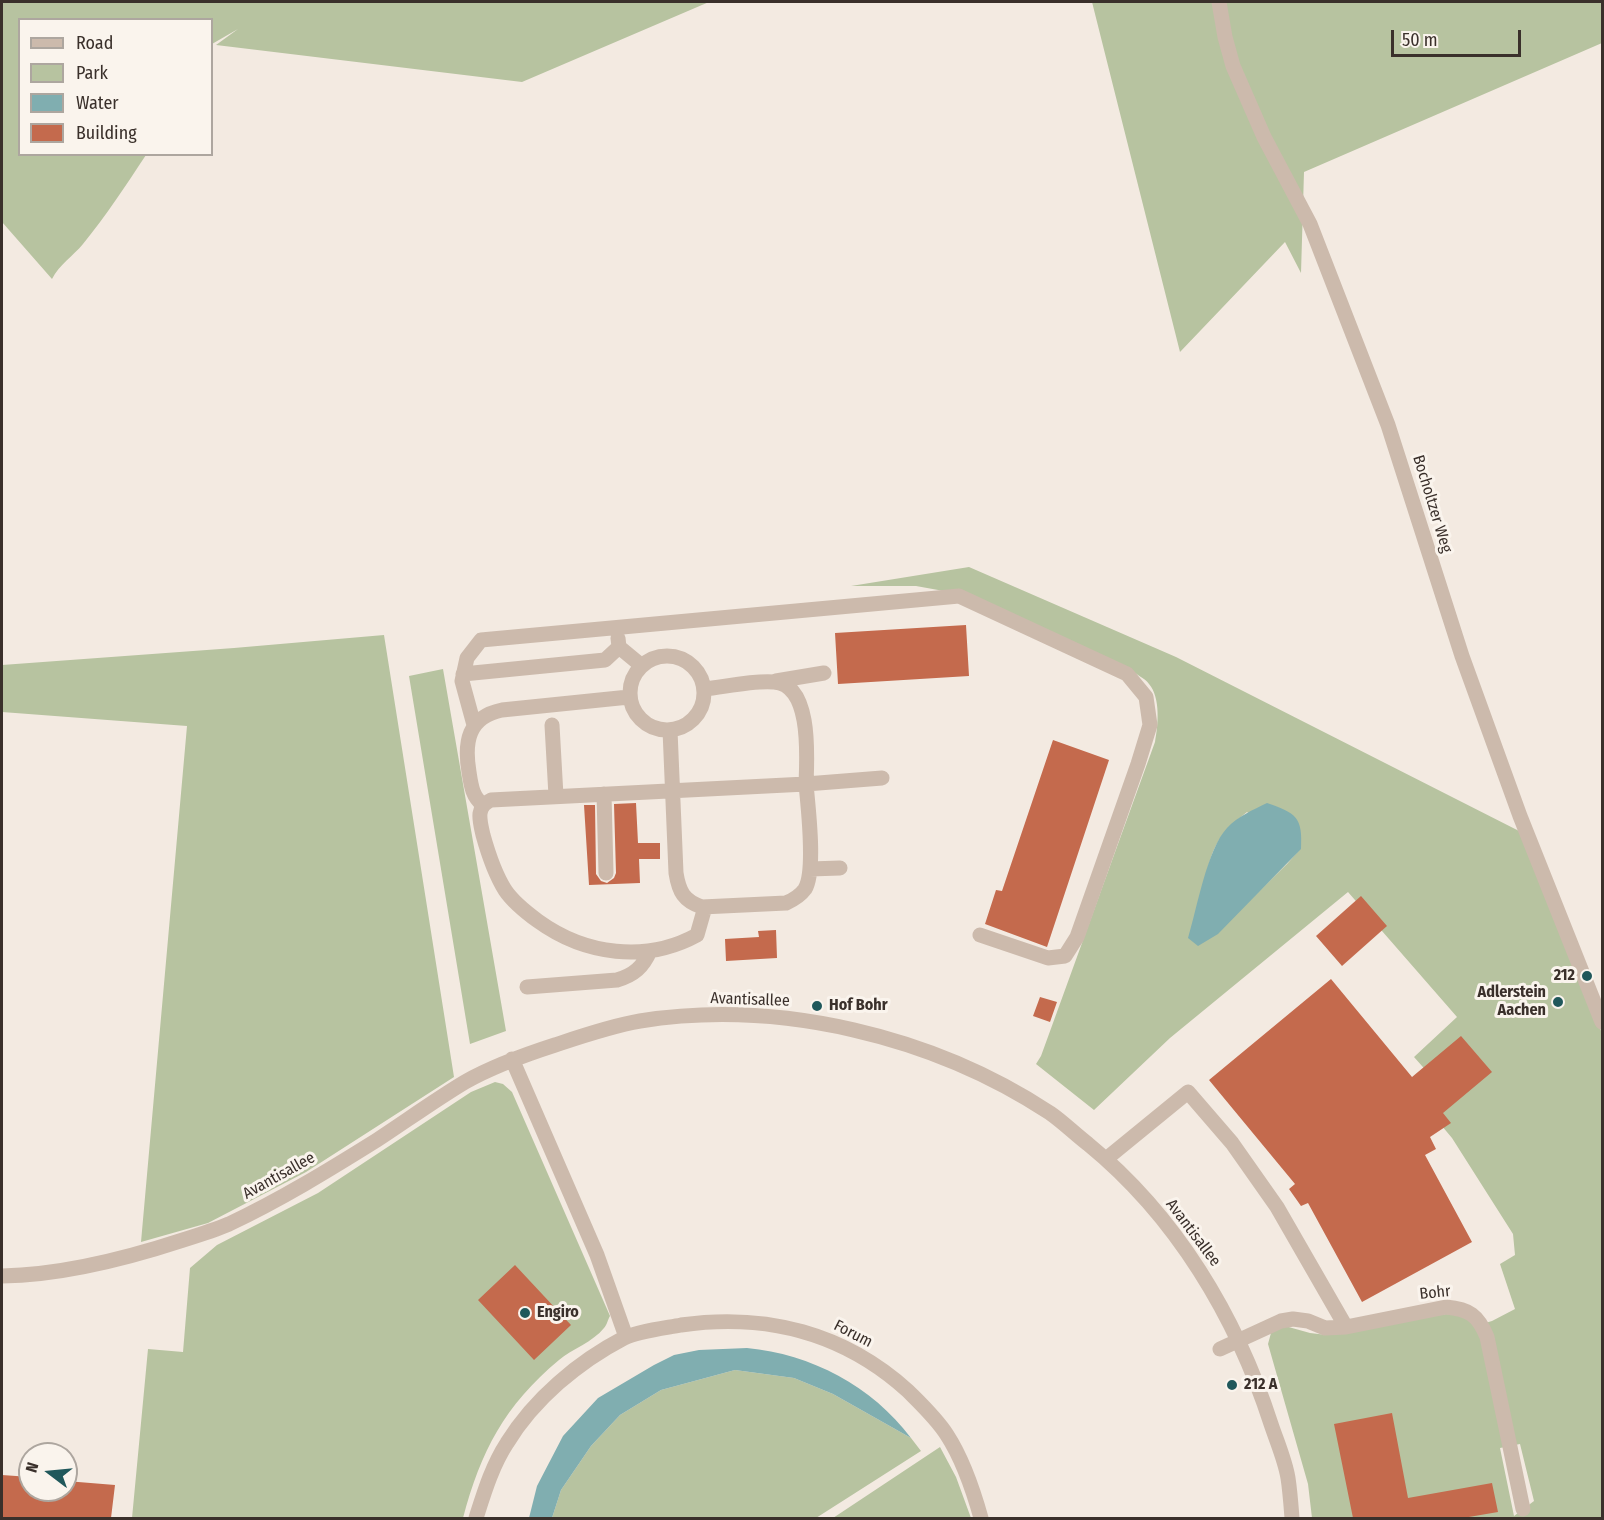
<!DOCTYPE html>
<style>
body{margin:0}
#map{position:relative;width:1604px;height:1520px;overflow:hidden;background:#f3eae1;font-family:"Fira Sans Condensed",sans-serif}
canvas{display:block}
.frame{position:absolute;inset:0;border:3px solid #3a302b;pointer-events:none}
.legend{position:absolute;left:18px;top:18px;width:195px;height:138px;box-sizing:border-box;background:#faf4ed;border:2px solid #ada69f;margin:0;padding:8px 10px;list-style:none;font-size:18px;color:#3a302b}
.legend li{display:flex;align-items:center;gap:12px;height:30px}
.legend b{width:30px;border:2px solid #ada69f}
.north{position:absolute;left:18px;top:1442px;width:60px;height:60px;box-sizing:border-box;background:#faf4ed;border:2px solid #ada69f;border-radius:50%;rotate:286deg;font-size:16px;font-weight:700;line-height:24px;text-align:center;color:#3a302b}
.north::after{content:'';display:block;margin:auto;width:21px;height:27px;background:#20585b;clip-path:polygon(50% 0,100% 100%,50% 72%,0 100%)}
.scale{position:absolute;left:1391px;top:30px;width:130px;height:27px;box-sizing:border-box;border:3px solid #3a302b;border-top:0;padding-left:8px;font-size:18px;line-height:21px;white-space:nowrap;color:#3a302b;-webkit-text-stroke:4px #faf4ed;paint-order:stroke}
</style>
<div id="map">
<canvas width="1604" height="1520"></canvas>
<div class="frame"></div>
<ul class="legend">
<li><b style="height:8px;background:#ccbaac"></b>Road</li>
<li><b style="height:16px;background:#b7c3a0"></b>Park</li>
<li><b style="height:16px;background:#80aeb0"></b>Water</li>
<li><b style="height:16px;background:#c46a4d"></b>Building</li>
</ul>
<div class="north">N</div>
<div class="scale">50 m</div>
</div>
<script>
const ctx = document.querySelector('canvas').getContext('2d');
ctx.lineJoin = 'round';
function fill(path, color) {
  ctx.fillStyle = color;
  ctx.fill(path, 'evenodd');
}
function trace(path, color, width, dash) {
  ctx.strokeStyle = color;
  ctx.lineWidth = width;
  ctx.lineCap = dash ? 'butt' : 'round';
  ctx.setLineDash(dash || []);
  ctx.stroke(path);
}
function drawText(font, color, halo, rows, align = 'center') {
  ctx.font = font + ' "Fira Sans Condensed",sans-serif';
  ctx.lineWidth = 6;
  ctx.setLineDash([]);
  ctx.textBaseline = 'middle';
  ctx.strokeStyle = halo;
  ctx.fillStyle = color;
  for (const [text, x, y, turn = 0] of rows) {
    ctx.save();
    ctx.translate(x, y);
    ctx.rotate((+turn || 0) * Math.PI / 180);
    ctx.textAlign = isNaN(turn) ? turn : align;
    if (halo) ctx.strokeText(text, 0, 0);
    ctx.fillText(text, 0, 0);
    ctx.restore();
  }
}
const green = new Path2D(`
 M2,2H709L522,82L216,45L238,29L212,44V20H20V154L146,155C126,185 106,216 83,244C73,256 59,265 52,279L2,222Z
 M1092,2H1602V43L1304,172L1301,273L1285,242L1180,352Z
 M969,567L1176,657L1523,833L1577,974L1602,1033V1518H1312L1308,1484L1268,1344L1271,1333L1285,1326L1310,1333L1327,1335L1446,1314L1465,1316L1475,1326L1492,1321L1515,1309L1500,1264L1515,1255L1513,1234L1452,1138L1415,1094L1430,1075L1414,1057L1457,1017L1348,892L1170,1038L1094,1110L1036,1064L1041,1056L1155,742C1158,726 1161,698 1149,684C1145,678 1135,674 1129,669L977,597L916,586H851ZM1247,812L1301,848L1287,864L1247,903L1203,887C1213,848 1214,838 1247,812ZM1520,1444L1534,1501L1514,1516L1500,1448Z
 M384,635L454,1077L306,1172L208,1223L141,1242L187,726L2,712V665L234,648Z
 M443,669L506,1031L470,1044L409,676Z
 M495,1082L503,1084L512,1092L610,1316C608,1319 607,1325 604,1328C593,1342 572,1349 559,1360C504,1406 481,1451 463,1518H132L148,1349L183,1352L190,1268L217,1245L318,1193L471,1092Z
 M735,1370L794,1378L833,1394L911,1438L921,1451L816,1518H552L561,1490L591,1446L620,1415L661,1390Z
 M940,1447L956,1477L971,1518H833Z`);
const water = new Path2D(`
 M1267,803C1296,813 1303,817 1301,849L1218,934L1198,946L1188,938C1197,909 1207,849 1227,828C1238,816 1253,810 1267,803Z
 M747,1348C811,1354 872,1386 911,1438L833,1394L794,1378L735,1370L661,1390L620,1415L591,1446L561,1490L552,1518H529L537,1486L563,1436L598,1398L654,1365L674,1355L699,1350Z`);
const building = new Path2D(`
 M966,625L969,676L838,684L835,633Z
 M1053,740L1109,760L1047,947L985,924L996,890L1002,891Z
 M636,803L638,843H660V859H639L640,883L589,885L584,805H595L596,874L601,881L607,883L614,878L616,873L614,804Z
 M1361,896L1387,926L1342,966L1316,936Z
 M776,930L777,958L726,961L725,939L759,937L758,931Z
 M1331,979L1412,1077L1461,1036L1492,1072L1443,1113L1451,1123L1430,1137L1436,1149L1425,1155L1472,1242L1362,1302L1308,1203L1301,1206L1289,1189L1295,1184L1209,1080Z
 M1040,997L1057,1002L1050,1022L1033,1016Z
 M515,1265L571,1325L534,1360L478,1300Z
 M1392,1413L1408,1498L1492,1483L1498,1512L1463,1518H1353L1334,1424Z
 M2,1475L30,1477V1490H66V1481L115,1485L111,1518H2Z`);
const minor = new Path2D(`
 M1219,2L1225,37L1233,66L1264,137L1310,224L1388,425L1462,656L1520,816L1602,1022
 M618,638L619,647L642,666
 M630 693a37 37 0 1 1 74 0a37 37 0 1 1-74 0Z
 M463,674L605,660L619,647
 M776,681L824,673
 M704,689C724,687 754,680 774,682C812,684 807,757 806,784L882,778
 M474,725L462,681L467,658L481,640L959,596L1127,674L1146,697L1150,725L1138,764L1077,937L1065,956L1048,958L980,935
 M552,725L556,796
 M670,730L676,873C679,892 684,901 702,907L786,903C793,900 800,896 805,889C816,871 808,807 806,784C701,790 596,795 491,800C475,807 480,821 483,835C488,853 495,874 505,890C513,902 527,913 538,921C585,955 646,963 697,935L705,907
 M604,794L606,873
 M483,805C472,796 471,785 469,772C464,742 468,717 502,710L629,697
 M810,869L840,868
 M527,987L617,980C634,975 643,967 650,951
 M512,1059L597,1255L626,1337
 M1106,1159L1188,1092L1232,1143L1277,1207L1346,1327
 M2,1276C63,1275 125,1259 183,1240C199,1235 215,1230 229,1224C280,1200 329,1170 377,1140C406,1121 435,1100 465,1082C493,1066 524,1055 555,1045C582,1036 611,1026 640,1021C779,999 933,1036 1050,1113C1063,1122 1075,1134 1088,1144C1176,1216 1236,1316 1271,1424C1277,1442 1285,1460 1288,1478C1290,1491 1291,1505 1292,1518
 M1220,1349L1281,1321L1293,1319L1308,1321L1325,1328L1346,1327L1446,1307C1469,1309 1478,1315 1487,1337L1523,1509
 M476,1518C484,1493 492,1466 507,1443C534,1399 578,1362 624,1338C638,1331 665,1328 681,1325C766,1313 844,1333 908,1391C921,1404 937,1419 947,1435C962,1458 974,1493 981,1518`);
const markers = [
 [1587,976,6,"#20585b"],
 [1558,1002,6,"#20585b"],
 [817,1006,6,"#20585b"],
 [525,1313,6,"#20585b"],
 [1232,1385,6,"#20585b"]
];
const streetNames = [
 ["Bocholtzer Weg",1432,504,73],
 ["Avantisallee",750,1000,2],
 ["Avantisallee",279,1176,-29],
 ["Avantisallee",1193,1233,53],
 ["Bohr",1435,1293,-6],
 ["Forum",853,1334,27]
];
const poiNames = [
 ["212",1575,976,"right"],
 ["Adlerstein",1546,993,"right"],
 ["Aachen",1546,1011,"right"],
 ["Hof Bohr",829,1006],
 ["Engiro",537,1313],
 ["212 A",1244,1385]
];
fill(green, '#b7c3a0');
fill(water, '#80aeb0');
fill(building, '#c46a4d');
trace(minor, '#ccbaac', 15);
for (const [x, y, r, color] of markers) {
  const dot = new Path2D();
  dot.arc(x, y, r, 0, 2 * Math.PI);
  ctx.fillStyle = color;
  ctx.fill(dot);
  trace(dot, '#faf4ed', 2);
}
drawText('16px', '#3a302b', '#faf4ed', streetNames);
drawText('bold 16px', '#3a302b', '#faf4ed', poiNames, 'left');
</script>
